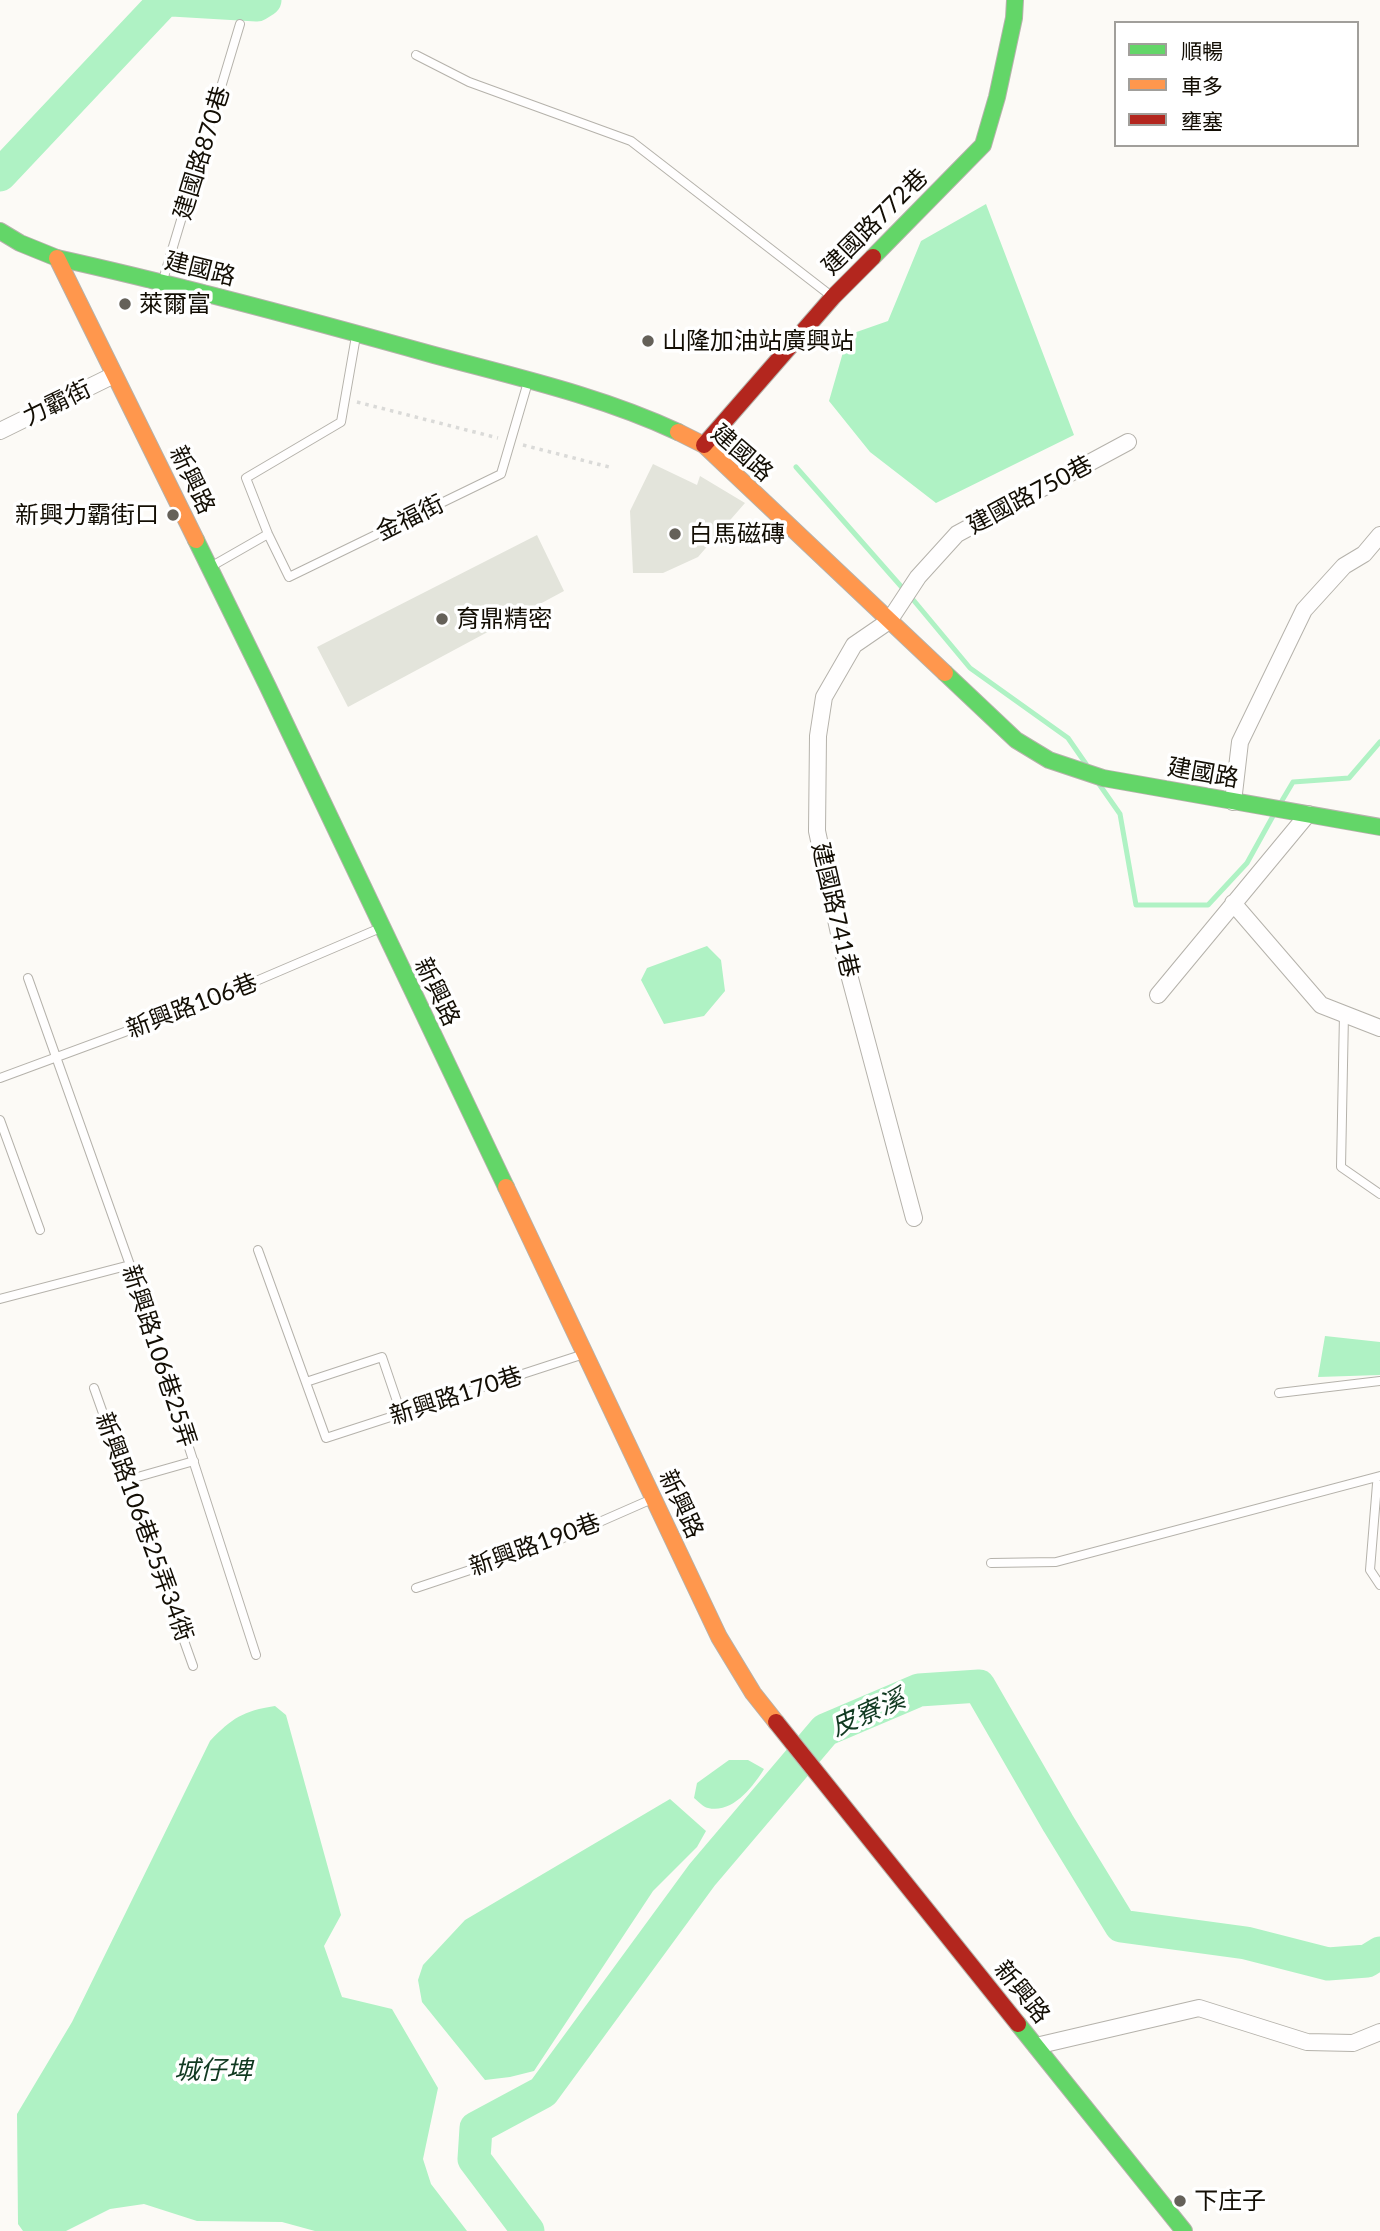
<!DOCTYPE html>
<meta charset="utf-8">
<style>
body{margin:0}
#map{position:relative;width:1380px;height:2231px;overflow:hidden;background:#fcfaf6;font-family:Lato,"Noto Sans TC",sans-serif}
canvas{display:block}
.legend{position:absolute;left:1114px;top:21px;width:245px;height:126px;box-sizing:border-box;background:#fff;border:2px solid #a19f9b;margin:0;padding:9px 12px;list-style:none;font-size:21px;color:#130e04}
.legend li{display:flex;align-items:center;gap:14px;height:35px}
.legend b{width:35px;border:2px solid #a19f9b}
</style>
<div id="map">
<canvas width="1380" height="2231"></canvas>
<ul class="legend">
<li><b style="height:9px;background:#63d668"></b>順暢</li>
<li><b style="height:9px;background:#ff974d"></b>車多</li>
<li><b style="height:9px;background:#b3261e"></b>壅塞</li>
</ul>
</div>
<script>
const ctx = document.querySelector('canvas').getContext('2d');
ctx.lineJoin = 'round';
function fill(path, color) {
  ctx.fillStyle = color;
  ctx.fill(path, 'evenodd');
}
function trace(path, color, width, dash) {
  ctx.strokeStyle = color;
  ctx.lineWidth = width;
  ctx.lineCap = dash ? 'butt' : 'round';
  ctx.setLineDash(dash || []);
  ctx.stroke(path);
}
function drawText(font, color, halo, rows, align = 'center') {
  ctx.font = font + ' Lato,"Noto Sans TC",sans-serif';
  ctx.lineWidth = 7;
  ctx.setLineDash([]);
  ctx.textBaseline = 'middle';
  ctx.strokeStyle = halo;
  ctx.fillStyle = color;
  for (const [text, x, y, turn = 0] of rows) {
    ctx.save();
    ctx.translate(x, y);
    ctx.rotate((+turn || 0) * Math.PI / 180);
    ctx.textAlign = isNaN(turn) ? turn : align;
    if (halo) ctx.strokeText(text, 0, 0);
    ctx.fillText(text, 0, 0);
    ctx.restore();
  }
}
const water = new Path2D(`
 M986,204L1074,435L936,503L870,452L829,401L848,335L888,321L921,241Z
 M707,946L721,960L725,991L704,1016L664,1024L641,980L647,968Z
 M1325,1336L1380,1342V1375L1318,1377Z
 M275,1706L286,1715L341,1915L324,1946L342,1997L392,2009L438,2088L423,2159L431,2184L467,2231H315L282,2222L197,2221L144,2204L110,2209L66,2231H23L18,2224L17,2114L72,2022L210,1741C232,1718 243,1711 275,1706Z
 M729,1760H748L764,1769C753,1787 732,1814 708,1808C703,1807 698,1801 694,1798L697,1783Z
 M670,1799L706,1831L697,1847L653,1891L534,2071L510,2077L485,2080L422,2002L418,1980L423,1965L465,1920Z`);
const stream = new Path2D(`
 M796,467L906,592
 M910,596L970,668L1068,738L1086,764
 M1099,784L1120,814L1136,905H1208L1247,863L1273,816
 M1280,804L1293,782L1349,778L1380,742`);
const river = new Path2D(`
 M172,0L257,5L265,0
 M0,175L165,0
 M528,2231L474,2159L476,2128L543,2092L702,1875L825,1730L919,1690L979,1686L1058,1823L1121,1926L1246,1943L1328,1964L1367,1961L1380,1953`);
const building = new Path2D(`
 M653,464L697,485L700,476L745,503L698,557L663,573H633L630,511Z
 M537,535L564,591L348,707L317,647Z`);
const path = new Path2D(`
 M357,402L498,438
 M523,445L613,468`);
const lane = new Path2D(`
 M416,55L469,82L631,141L830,295
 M163,280L240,24
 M356,336L341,422L246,478L268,534L289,577L501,474L528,382
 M212,566L268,534
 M28,978L130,1265L256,1655
 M1344,1014L1341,1167L1380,1194
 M0,1078L214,999L378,929
 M0,1120L40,1230
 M258,1250L326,1438L584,1354
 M0,1299L130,1265
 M306,1382L382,1357L401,1413
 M94,1388L193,1666
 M1279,1393L1380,1381
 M127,1480L194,1461
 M1377,1484L1370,1570L1380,1585
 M991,1563L1056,1562L1380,1476
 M416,1588L554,1542L652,1499`);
const street = new Path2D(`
 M0,431L114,375
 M1233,802L1240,742L1304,610L1344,566L1364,554L1380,535
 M1233,903L1321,1005L1380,1028
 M1158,995L1308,814
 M914,1218L843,952L817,831L818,736L824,697L854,645L889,621L918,577L957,534L1128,442
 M1036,2046L1199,2008L1307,2042L1353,2043L1380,2032`);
const fast = new Path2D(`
 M0,231L20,243L57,258C184,286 309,320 434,355C516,377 601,396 678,432
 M873,257L983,145L997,97L1014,18L1015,0
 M196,540L268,687L506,1187
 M945,673L1016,740L1049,760L1103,778L1380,827
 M1018,2024L1184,2231`);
const slow = new Path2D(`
 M57,258L196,540
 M678,432L704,445L945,673
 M506,1187L719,1637L753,1693L776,1722`);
const jam = new Path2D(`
 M704,445L833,297L873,257
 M776,1722L1018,2024`);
const markers = [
 [125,304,7,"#656159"],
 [648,341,7,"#656159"],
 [173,515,7,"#656159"],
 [675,534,7,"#656159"],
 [442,619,7,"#656159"],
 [1180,2201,7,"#656159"]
];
const streetNames = [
 ["建國路870巷",202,153,-73],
 ["建國路772巷",875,222,-45],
 ["建國路",200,269,14],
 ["力霸街",57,403,-26],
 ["建國路",742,453,41],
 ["新興路",192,480,64],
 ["建國路750巷",1030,495,-28],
 ["金福街",410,518,-26],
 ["建國路",1203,773,10],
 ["建國路741巷",835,910,77],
 ["新興路",437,992,64],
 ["新興路106巷",192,1006,-21],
 ["新興路106巷25弄",159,1356,72],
 ["新興路170巷",456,1396,-18],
 ["新興路",681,1504,65],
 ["新興路106巷25弄34衖",144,1527,70],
 ["新興路190巷",535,1545,-20],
 ["新興路",1022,1992,51]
];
const poiNames = [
 ["萊爾富",139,304],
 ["山隆加油站廣興站",662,341],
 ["新興力霸街口",159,515,"right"],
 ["白馬磁磚",689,534],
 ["育鼎精密",456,619],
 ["下庄子",1194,2201]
];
const waterNames = [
 ["皮寮溪",868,1713,-24],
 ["城仔埤",213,2071]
];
fill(water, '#aff2c4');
trace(stream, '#aff2c4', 5);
trace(river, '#aff2c4', 33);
fill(building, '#e3e4db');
trace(lane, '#b5b2ab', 10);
trace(street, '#b5b2ab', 18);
trace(fast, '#b5b2ab', 18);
trace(slow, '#b5b2ab', 18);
trace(jam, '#b5b2ab', 18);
trace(path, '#dadad8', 3.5, [3.5, 5]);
trace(lane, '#fffefe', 8);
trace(street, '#fffefe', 16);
trace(fast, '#63d668', 16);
trace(slow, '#ff974d', 16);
trace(jam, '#b3261e', 16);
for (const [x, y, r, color] of markers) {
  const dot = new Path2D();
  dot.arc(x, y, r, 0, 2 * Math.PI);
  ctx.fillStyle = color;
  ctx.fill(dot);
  trace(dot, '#fff', 2.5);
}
drawText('24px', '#130e04', '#fff', streetNames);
drawText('24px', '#130e04', '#fff', poiNames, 'left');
drawText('italic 26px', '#113a21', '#fff', waterNames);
</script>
